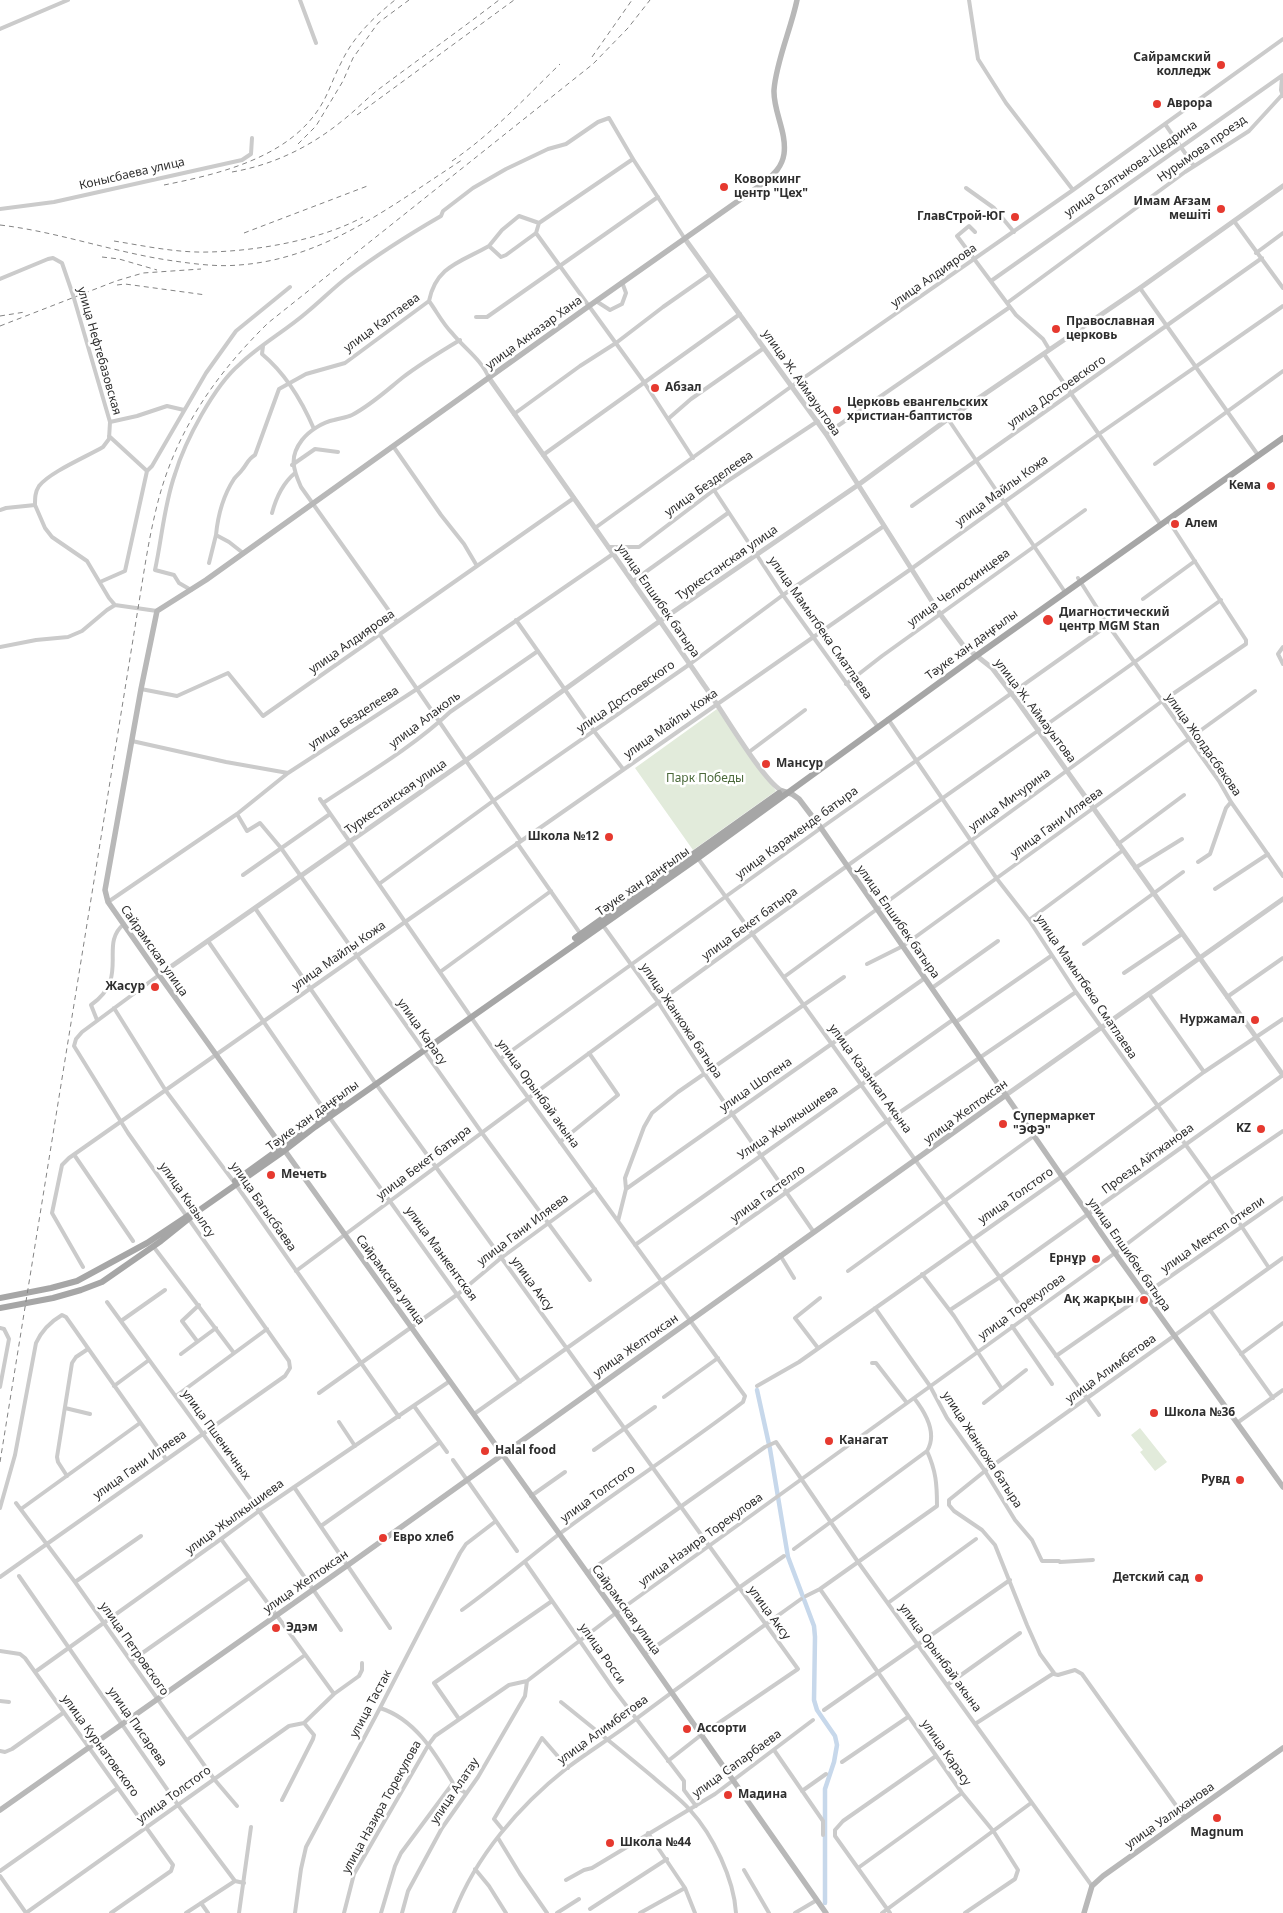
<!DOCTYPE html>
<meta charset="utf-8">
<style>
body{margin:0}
canvas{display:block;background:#fff}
</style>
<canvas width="1283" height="1913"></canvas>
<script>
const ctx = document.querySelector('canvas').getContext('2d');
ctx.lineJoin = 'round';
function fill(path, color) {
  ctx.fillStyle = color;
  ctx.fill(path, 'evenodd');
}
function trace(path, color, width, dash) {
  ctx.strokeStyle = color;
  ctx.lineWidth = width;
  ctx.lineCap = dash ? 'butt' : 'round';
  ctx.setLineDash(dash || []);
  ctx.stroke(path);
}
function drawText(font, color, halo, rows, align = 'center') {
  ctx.font = font + ' "Noto Sans",sans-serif';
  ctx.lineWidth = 5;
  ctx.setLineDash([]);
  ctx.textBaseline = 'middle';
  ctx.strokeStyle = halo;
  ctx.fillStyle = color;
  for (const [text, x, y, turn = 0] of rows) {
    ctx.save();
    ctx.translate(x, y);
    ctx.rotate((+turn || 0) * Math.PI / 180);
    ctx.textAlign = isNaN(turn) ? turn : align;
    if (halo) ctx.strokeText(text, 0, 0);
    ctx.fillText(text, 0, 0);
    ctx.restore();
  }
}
const green = new Path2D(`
 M717,709L776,791L693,850L635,768Z
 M1140,1428L1167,1462L1155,1471L1140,1452L1143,1450L1131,1435Z`);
const canal = new Path2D(`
 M757,1390L770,1449L788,1557L814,1626L815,1637L814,1700L817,1710L835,1736L837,1745L834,1762L825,1789V1903`);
const minor = new Path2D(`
 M300,0L316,43
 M969,0L978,59L1006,103L1073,190
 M0,29L68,0
 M1282,77L1281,90L1283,96
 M1165,124L1194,166
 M966,188L994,208L1014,232
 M0,209L54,202L242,160L251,154L252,138
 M1234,221L1283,288
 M975,232L969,226L957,236L1016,315L1043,339L1049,349
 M536,233L644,382L693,458
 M489,246L502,230L519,216L539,223
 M1256,253L1283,233
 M0,279L48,259L53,258L62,263L73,295L110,422L109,439L103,447C86,457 50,472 39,486C35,492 35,498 35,505
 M991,281L1283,75
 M1140,288L1258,455
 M429,301C437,312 443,324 452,333C464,348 482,360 489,378
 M596,301L610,310L622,304L626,293L622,282
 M1007,303L1185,172L1249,131L1282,95
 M476,317H487L658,197
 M263,346L262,354C286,374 302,401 314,429
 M1044,354L1161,525
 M514,414L580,366L616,343L663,307L710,274
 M668,419L691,399L764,348
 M948,419L1065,592
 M110,422L137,416L167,406L184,410
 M826,434L1010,307
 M109,436L147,471
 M393,446L441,515L464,544L477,566
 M543,455L740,314
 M1155,464L1283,371
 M292,465L315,449L338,452
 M714,490L783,595L878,727
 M912,506L1262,258
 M0,510L6,508L35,505L45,528L52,537L87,561L109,598L115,605
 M272,513C276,498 283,483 295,473
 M595,528L792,386L1073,190L1283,39
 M608,547H639L714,490L818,421
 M243,553L229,542L216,535C218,514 223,496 234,479C237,475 240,473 242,470C247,464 248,459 255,455L279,389L306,374L345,363L429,301C436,266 461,262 489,246L501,257L506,255L536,233L539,223L633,159
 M209,563L216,535
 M1078,578L1108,625L1219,781L1231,802L1283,876
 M633,581L728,513
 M100,582L125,571L147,471L152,466L206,373L236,331L290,287
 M191,590L179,583L174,575L155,570C162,538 164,505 175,474C185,441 214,386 240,364C260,345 285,331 306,313C321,301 334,287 349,276C378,254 410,234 441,216L443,211L473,188L506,169L548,149L566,144L598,122L609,118L633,159L685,239
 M1143,599L1195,561
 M516,620L594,731L623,769
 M397,622L301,487C293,469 289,457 302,440C309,431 323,422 334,420C340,418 346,418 352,415C371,405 386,391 402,378C420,364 440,352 460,340
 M380,635L521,841
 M0,647L36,640L68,637L82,631L107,610L115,605L157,611
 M1283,647L1278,654L1283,664
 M846,684L882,656L1085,510
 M141,689L177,696L228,673L263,716L574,498
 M888,719L997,879L1029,920L1076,992L1211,1180L1269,1268
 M132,741L226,762L288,773
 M749,752L805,710
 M320,799L500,1059L745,1396L743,1402C683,1448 619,1489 558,1535C526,1560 495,1586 462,1610
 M323,803C365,775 413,747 450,712L538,651
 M237,814L247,831L260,823L281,848L482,1133L590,1280
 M517,843L582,936
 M1118,844L1184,795
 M697,857L1099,1415
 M1198,862L1210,854L1226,808L1231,802
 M1135,868L1182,839
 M243,875L330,814
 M379,884L493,801L690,664L783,595L884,526
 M1215,889L1268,854
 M108,902L237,814L288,773L417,689L613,554
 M255,908L376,1084L798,1669L701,1735L668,1761
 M1029,920L1122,851
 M602,924L658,1002L704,1073L813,1231
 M208,941L330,1118L520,1382
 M1084,944L1183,872
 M867,964L903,946L1255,691
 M440,972L551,891
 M1124,973L1182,934
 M784,977L1161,702L1246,644V640L1168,520
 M932,988L998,941
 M1149,994L1204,1072
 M1227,997L1283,958
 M114,1008L166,1091L234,1182L399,1417
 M97,1020L91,1005C131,977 98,945 124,924
 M956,1022L1051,956
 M500,1059L821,828L1108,625
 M560,1142L618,1095L589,1053
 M75,1156L133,1241
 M626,1189L625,1178L644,1127L652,1113L678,1092L844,977
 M618,1221L626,1189L925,978
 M635,1245L954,1019
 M153,1246L234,1353
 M780,1255L794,1278
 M83,1267L52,1213L62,1165L69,1158L405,922L911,569L1099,434L1283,306
 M296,1271C479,1135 661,998 847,866C972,777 1097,690 1221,600
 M848,1271L1034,1136
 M922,1274L954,1316L1002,1389
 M107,1302L259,1511L341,1630
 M875,1308L930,1386L947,1418L985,1471L1015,1520L1032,1540L1042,1561H1059L1060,1562L1093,1560
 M950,1310L1000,1277L1283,1075
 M1210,1310L1273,1398
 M121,1321L165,1290
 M1012,1326L1052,1384
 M0,1328L4,1329L9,1339L0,1387
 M197,1341L182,1321L199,1305
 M818,1348L795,1318L820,1298
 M181,1354L216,1328
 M1241,1354L1283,1323
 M1056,1356L1283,1198
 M872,1363H876L907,1403
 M114,1386L149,1360
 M757,1386L799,1362L1061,1177L1204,1072L1283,1019
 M319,1393L458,1294L501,1258L595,1189
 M176,1396L267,1329
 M664,1397L718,1358
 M984,1403L1026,1370
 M414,1406L447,1452
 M65,1408L90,1414
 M474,1414L887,1121L1076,992
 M339,1422L355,1446
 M1237,1423L1283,1390
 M594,1450L655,1407
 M453,1460L517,1551
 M67,1476L58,1462L57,1457L72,1363L76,1357L88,1349
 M294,1487L390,1628
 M531,1496L565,1472
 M16,1503L75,1582L214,1779L237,1806
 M0,1508L15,1455L36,1343C42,1330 50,1322 62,1315L66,1317L166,1459
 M21,1509L140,1423
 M321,1526L440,1442
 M221,1539L334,1694
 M794,1549L927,1451
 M525,1562L612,1687L684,1781V1790L696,1806
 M587,1573L765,1447L776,1442L858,1562L1092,1886
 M19,1576L178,1805L235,1881L244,1883
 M0,1577L285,1376L290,1368L289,1361L128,1133L74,1046L76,1039L82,1032L159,975
 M75,1582L141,1536
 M820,1589L962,1793L994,1832L1018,1870L1015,1879L965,1913
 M806,1596L820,1589L937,1506C937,1484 936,1471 927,1451C938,1433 925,1412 914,1398
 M888,1603L976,1539
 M0,1651L20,1654L25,1658L173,1865L171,1871L111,1913
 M645,1654L784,1556
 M131,1661L249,1578
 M35,1672L221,1539L259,1511L450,1381
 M1054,1674L1058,1675L1075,1670L1082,1674L1185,1818
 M947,1685L1020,1633
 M0,1701L9,1702
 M561,1702C592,1727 623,1752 653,1777C665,1788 680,1798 690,1810C713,1835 734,1879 736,1913
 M380,1708C415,1719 435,1753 453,1783L401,1853L395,1866L381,1913
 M824,1710L1010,1580
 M459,1719L434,1683L552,1601
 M975,1724L1054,1673L1040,1654L1027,1625L995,1545L982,1530L954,1511L949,1505V1500L985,1471L1283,1258
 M187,1740L305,1655
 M774,1750L823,1821V1835
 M0,1751L5,1752L12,1749L63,1713
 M842,1762L908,1717
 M452,1785L466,1793
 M802,1791L826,1774
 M282,1800L313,1739L314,1735L304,1723
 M503,1830L494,1819L542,1738L568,1768
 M648,1833L685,1888L695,1913
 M498,1838L520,1874L547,1913
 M858,1868L962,1793
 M475,1869L489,1886L506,1913
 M744,1870L769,1913
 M0,1871L118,1788
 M0,1876L26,1913
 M566,1880L584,1870L592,1868L715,1794L813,1720
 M201,1903L208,1913
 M590,1909L667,1859
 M26,1913L289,1726L304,1723L334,1694L359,1676L362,1670V1663
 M186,1913L235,1881
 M239,1913L251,1827
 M295,1913L301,1869L306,1847L380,1708L460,1553L466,1544L496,1521
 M344,1913L354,1874L429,1744L435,1736L509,1685L527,1681L616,1613L1115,1253L1211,1180L1283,1131
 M402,1913L408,1891L442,1828L478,1777L525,1696L527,1681
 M454,1913C476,1856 519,1806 567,1768C588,1752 611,1738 632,1722C688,1680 744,1640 801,1599
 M557,1913L579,1899
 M640,1913L685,1888
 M795,1913L817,1900
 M882,1913L1031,1803
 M890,1913L835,1836V1830L843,1821L936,1756`);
const tertiary = new Path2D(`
 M685,239L826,434L940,614L963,645L992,668L1018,702L1283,1075
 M489,378C561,480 634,582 704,685C720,707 762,780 782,791
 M159,975L465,761L660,621L858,485L948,419L1140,288L1283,186
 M1006,1095L1283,899`);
const secondary = new Path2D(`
 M797,0C791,29 776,62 774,90C773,111 787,132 784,154C782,167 774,174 765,182L589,306L206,580L157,611L141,689L105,890L108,902L159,975L616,1613L826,1913
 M782,791L792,794L799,799L821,828L1115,1253L1283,1487
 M0,1810L348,1565L1006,1095
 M1084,1913L1092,1886L1103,1876L1283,1748`);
const primary = new Path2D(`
 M575,938L779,793
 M318,1121L341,1105
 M235,1181L300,1134
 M0,1298L51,1288L77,1281L147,1243L189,1215
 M0,1308L53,1298L81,1290L102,1282L161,1241L201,1209L284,1151L315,1127L698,858L976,656L1283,438`);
const rail = new Path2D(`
 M592,57L632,0
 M357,115L514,0
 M298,144L316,126L343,81L353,58L378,23L409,0
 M452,161C493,133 525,98 560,64
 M232,172C273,165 310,147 342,121C355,111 366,99 379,89C419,59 460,30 499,0
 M164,185C219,174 288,158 320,107C329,93 333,78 341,63C353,37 373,18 395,0
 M0,225C59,232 116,253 174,261C195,264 218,267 239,265C325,259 392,205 462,160
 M244,233L370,185
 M114,241C145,246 177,253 209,252C257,251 321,240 363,217
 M102,257L119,259L157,270
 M117,285L125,284L206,295
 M0,316L25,312
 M0,326L116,281L143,273L201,269
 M0,1462L141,590C145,565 149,539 155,514C172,437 212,378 268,323L593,64L628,28L650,0`);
const markers = [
 [1221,65,5,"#e6392f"],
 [1157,104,5,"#e6392f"],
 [724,187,5,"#e6392f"],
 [1221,209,5,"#e6392f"],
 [1015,217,5,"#e6392f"],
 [1056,329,5,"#e6392f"],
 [655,388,5,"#e6392f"],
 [837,410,5,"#e6392f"],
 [1271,486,5,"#e6392f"],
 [1175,524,5,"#e6392f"],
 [1048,620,6,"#e6392f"],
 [766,764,5,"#e6392f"],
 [609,837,5,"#e6392f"],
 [155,987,5,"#e6392f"],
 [1255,1020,5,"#e6392f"],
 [1003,1124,5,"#e6392f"],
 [1261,1129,5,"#e6392f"],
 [271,1175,5,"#e6392f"],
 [1096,1259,5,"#e6392f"],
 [1144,1300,5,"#e6392f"],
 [1154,1413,5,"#e6392f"],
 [829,1441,5,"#e6392f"],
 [485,1451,5,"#e6392f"],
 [1240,1480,5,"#e6392f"],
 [383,1538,5,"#e6392f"],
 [1199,1578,5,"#e6392f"],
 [276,1628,5,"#e6392f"],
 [687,1729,5,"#e6392f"],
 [728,1795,5,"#e6392f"],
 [1217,1818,5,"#e6392f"],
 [610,1843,5,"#e6392f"]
];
const poiNames = [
 ["Сайрамский",1211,58,"right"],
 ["колледж",1211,72,"right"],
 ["Аврора",1167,104],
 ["Коворкинг",734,180],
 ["центр \"Цех\"",734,194],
 ["Имам Ағзам",1211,202,"right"],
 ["мешіті",1211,216,"right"],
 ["ГлавСтрой-ЮГ",1005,217,"right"],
 ["Православная",1066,322],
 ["церковь",1066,336],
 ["Абзал",665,388],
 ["Церковь евангельских",847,403],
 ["христиан-баптистов",847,417],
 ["Кема",1261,486,"right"],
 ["Алем",1185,524],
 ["Диагностический",1059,613],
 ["центр MGM Stan",1059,627],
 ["Мансур",776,764],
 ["Школа №12",599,837,"right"],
 ["Жасур",145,987,"right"],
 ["Нуржамал",1245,1020,"right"],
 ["Супермаркет",1013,1117],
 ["\"ЭФЭ\"",1013,1131],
 ["KZ",1251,1129,"right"],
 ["Мечеть",281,1175],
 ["Ернұр",1086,1259,"right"],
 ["Ақ жарқын",1134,1300,"right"],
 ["Школа №36",1164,1413],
 ["Канагат",839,1441],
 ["Halal food",495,1451],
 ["Рувд",1230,1480,"right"],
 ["Евро хлеб",393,1538],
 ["Детский сад",1189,1578,"right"],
 ["Эдэм",286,1628],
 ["Ассорти",697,1729],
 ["Мадина",738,1795],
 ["Magnum",1217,1833,"center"],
 ["Школа №44",620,1843]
];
const streetNames = [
 ["Нурымова проезд",1202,149,-35],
 ["улица Салтыкова-Щедрина",1131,169,-35],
 ["Конысбаева улица",132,174,-13],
 ["улица Алдиярова",934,276,-35],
 ["улица Калтаева",382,323,-36],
 ["улица Акназар Хана",534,333,-36],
 ["улица Нефтебазовская",99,351,74],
 ["улица Ж. Аймауытова",801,383,55],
 ["улица Достоевского",1057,392,-35],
 ["улица Безделеева",709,484,-35],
 ["улица Майлы Кожа",1002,491,-36],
 ["Туркестанская улица",727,563,-35],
 ["улица Челюскинцева",959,588,-36],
 ["улица Елшибек батыра",658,601,55],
 ["улица Мамытбека Сматлаева",820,628,55],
 ["улица Алдиярова",352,642,-35],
 ["Тәуке хан даңғылы",972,645,-36],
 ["улица Достоевского",626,697,-35],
 ["улица Ж. Аймауытова",1035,711,53],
 ["улица Безделеева",354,718,-33],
 ["улица Алаколь",425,720,-37],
 ["улица Майлы Кожа",671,724,-35],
 ["улица Жолдасбекова",1203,745,55],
 ["Туркестанская улица",396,797,-35],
 ["улица Мичурина",1010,800,-36],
 ["улица Гани Иляева",1057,823,-36],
 ["улица Караменде батыра",797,833,-36],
 ["Тәуке хан даңғылы",643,882,-35],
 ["улица Елшибек батыра",898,922,55],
 ["улица Бекет батыра",750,924,-36],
 ["Сайрамская улица",154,951,55],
 ["улица Майлы Кожа",339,956,-35],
 ["улица Мамытбека Сматлаева",1086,987,56],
 ["улица Жанкожа батыра",681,1021,56],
 ["улица Карасу",422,1032,55],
 ["улица Казанкап Акына",870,1079,54],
 ["улица Шопена",756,1085,-35],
 ["улица Орынбай акына",538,1094,54],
 ["улица Желтоксан",966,1112,-36],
 ["Тәуке хан даңғылы",313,1116,-36],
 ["Улица Жылкышиева",788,1123,-35],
 ["Проезд Айтжанова",1148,1159,-36],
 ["улица Бекет батыра",424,1163,-37],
 ["улица Гастелло",768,1194,-36],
 ["улица Толстого",1016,1196,-35],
 ["улица Кызылсу",187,1200,55],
 ["улица Багысбаева",263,1207,55],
 ["улица Гани Иляева",523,1230,-37],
 ["улица Мектеп откели",1213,1235,-35],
 ["улица Манкентская",441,1254,54],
 ["улица Елшибек батыра",1129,1255,55],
 ["Сайрамская улица",390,1280,54],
 ["улица Аксу",532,1284,54],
 ["улица Торекулова",1022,1307,-36],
 ["улица Желтоксан",636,1346,-35],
 ["улица Алимбетова",1111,1369,-36],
 ["улица Пшеничных",216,1435,54],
 ["улица Жанкожа батыра",982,1450,57],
 ["улица Гани Иляева",140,1465,-35],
 ["улица Толстого",598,1494,-36],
 ["улица Жылкышиева",235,1517,-36],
 ["улица Назира Торекулова",701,1540,-36],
 ["улица Желтоксан",306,1582,-35],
 ["Сайрамская улица",626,1610,54],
 ["улица Аксу",769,1613,54],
 ["улица Петровского",134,1649,55],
 ["улица Росси",602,1654,55],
 ["улица Орынбай акына",940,1658,54],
 ["улица Тастак",371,1704,-62],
 ["улица Писарева",137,1727,55],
 ["улица Алимбетова",603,1730,-36],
 ["улица Курнатовского",100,1746,54],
 ["улица Карасу",946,1753,55],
 ["улица Сапарбаева",737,1764,-36],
 ["улица Алатау",455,1791,-56],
 ["улица Толстого",174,1795,-36],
 ["улица Назира Торекулова",382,1807,-61],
 ["улица Уалиханова",1170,1816,-35]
];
const parkNames = [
 ["Парк Победы",705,779]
];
fill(green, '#e2ebdb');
trace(canal, '#c7d8eb', 4.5);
trace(minor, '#cbcbcb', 4);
trace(tertiary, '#cbcbcb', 5);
trace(secondary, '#b8b8b8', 5.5);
trace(primary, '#a6a6a6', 6);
trace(rail, '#838383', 1, [5, 4]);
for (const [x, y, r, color] of markers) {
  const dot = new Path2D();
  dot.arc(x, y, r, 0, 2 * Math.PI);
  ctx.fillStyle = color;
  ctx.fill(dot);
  trace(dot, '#fff', 2);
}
drawText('bold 12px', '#2e2e2e', '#fff', poiNames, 'left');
drawText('12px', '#2e2e2e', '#fff', streetNames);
drawText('12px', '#4b693b', '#fff', parkNames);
</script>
